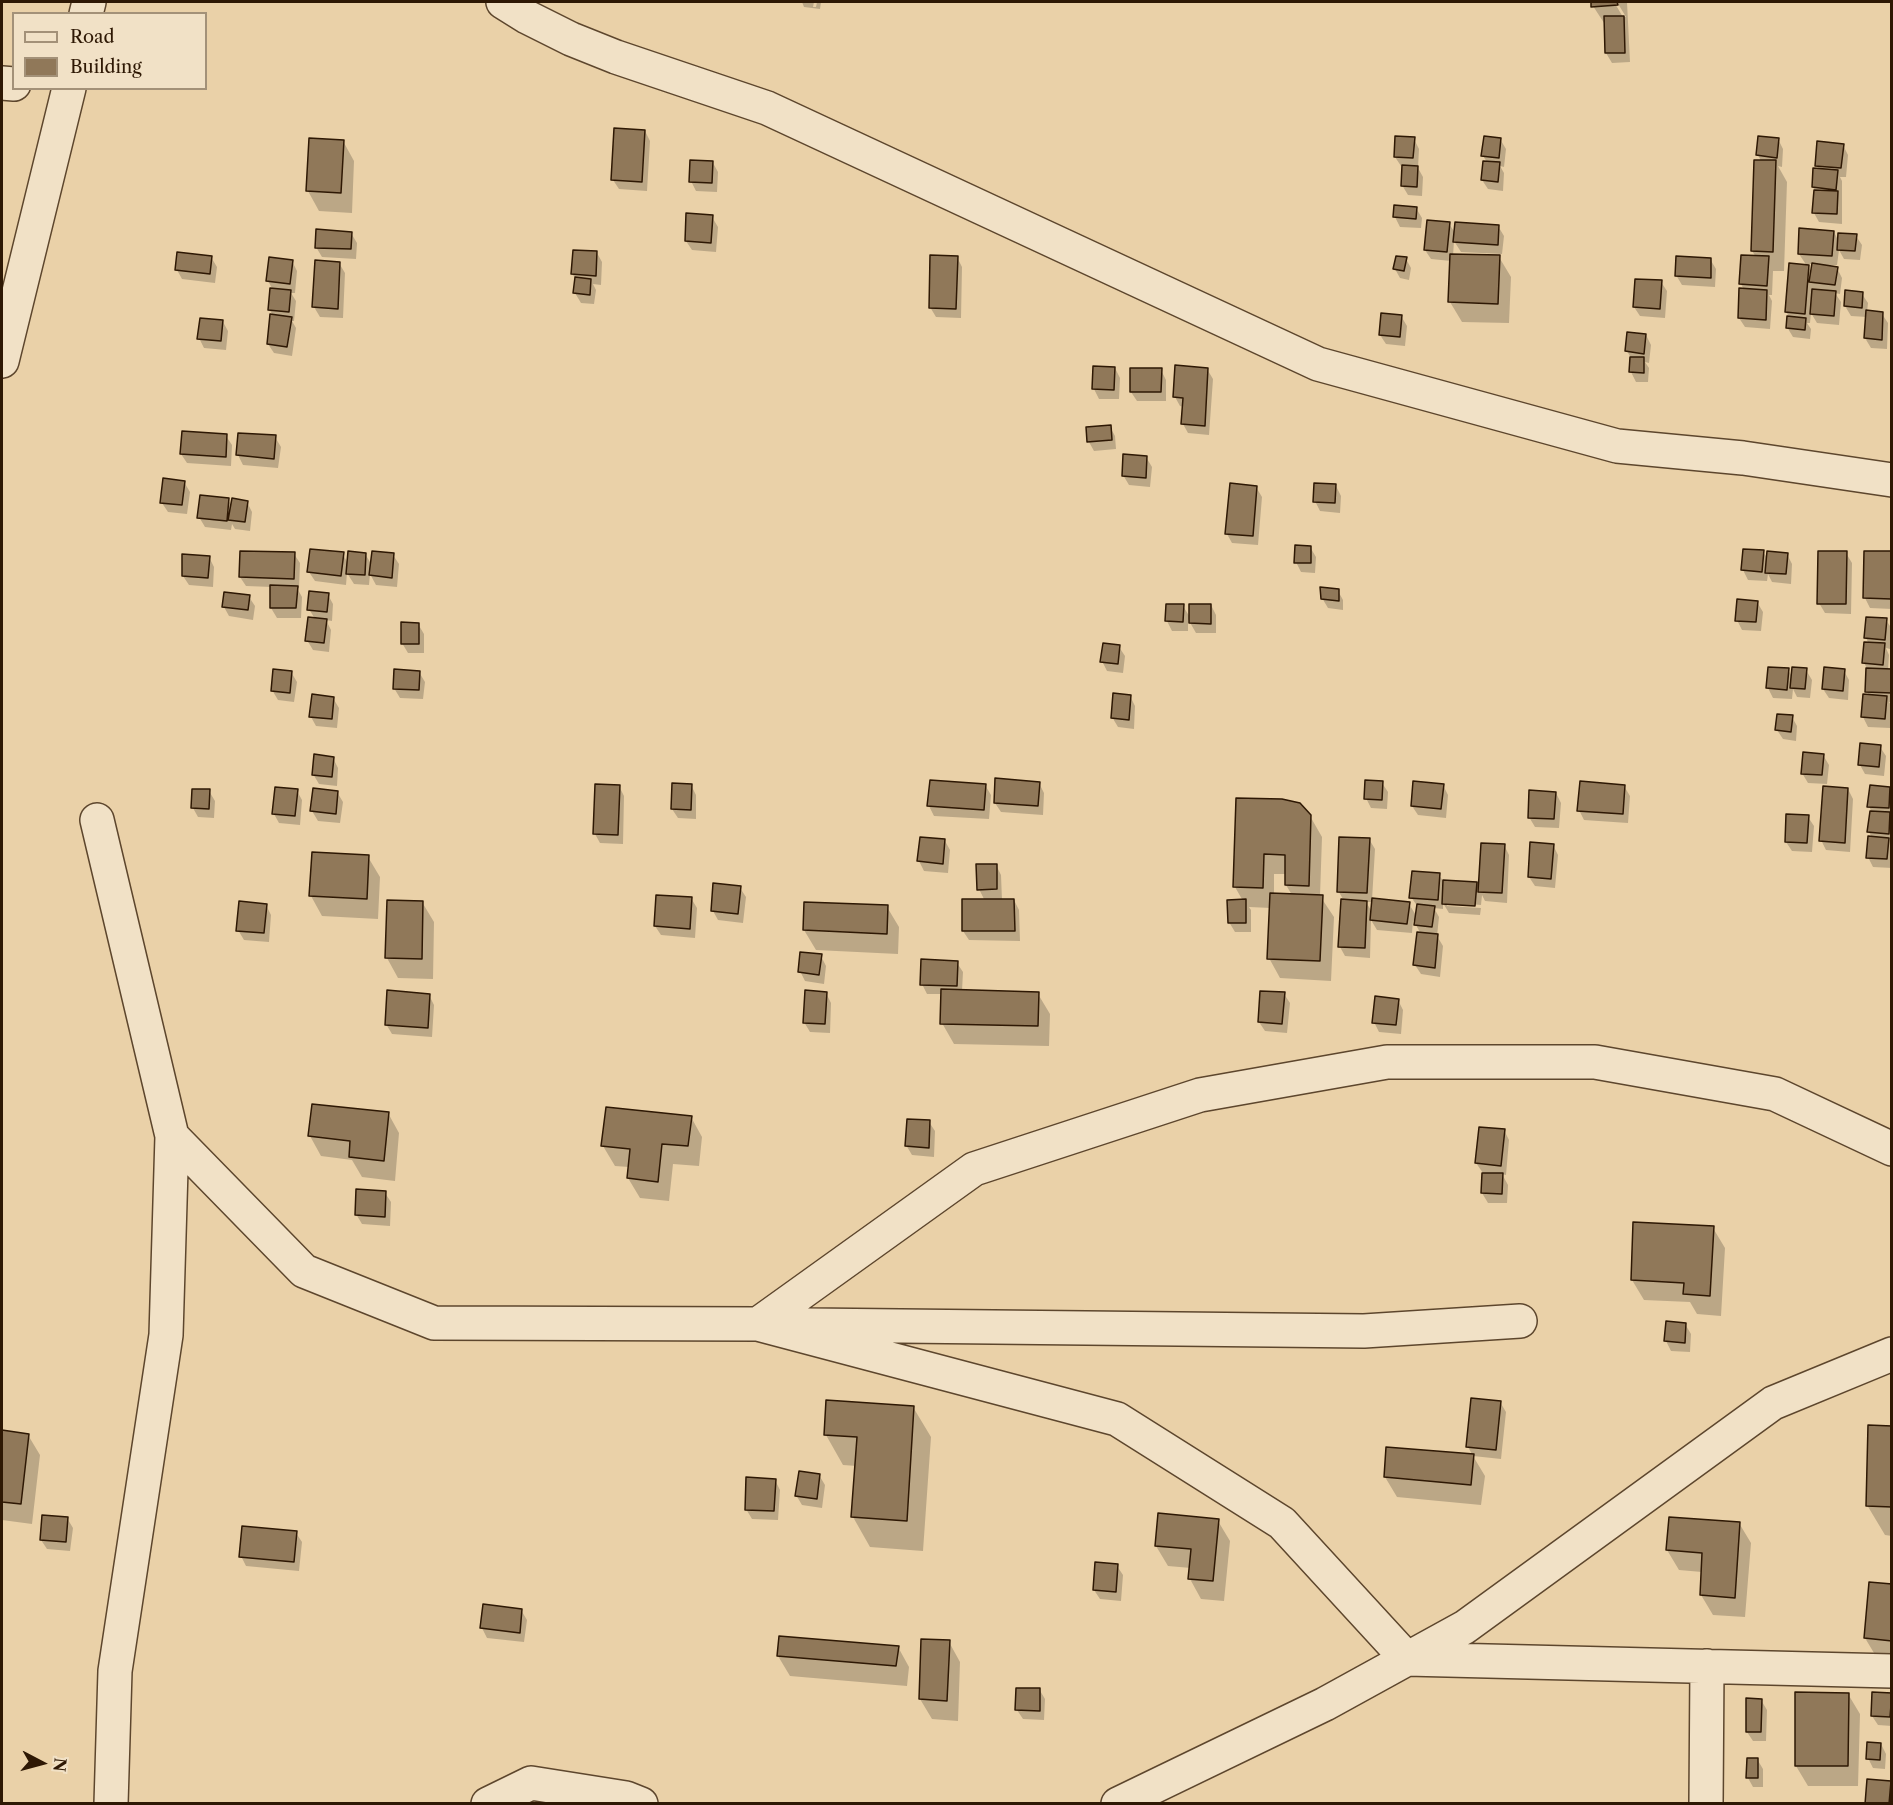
<!DOCTYPE html>
<style>
body{margin:0}
#map{position:relative;width:1893px;height:1805px;overflow:hidden;background:#ead1a8;font-family:"Libre Caslon Text",serif}
canvas{display:block}
.frame{position:absolute;inset:0;border:3px solid #2e1804;pointer-events:none}
.legend{position:absolute;left:12px;top:12px;width:195px;height:78px;box-sizing:border-box;background:#f1e1c6;border:2px solid #a39178;margin:0;padding:8px 10px;list-style:none;font-size:18px;color:#2e1804}
.legend li{display:flex;align-items:center;gap:12px;height:30px}
.legend b{width:30px;border:2px solid #a39178}
.north{position:absolute;left:12px;top:1733px;width:60px;height:60px;-webkit-text-stroke:4px #f1e1c6;paint-order:stroke;rotate:96deg;font-size:16px;font-weight:700;line-height:24px;text-align:center;color:#2e1804}
.north::after{content:'';display:block;margin:auto;width:21px;height:27px;background:#2e1804;clip-path:polygon(50% 0,100% 100%,50% 72%,0 100%)}
</style>
<div id="map">
<canvas width="1893" height="1805"></canvas>
<div class="frame"></div>
<ul class="legend">
<li><b style="height:8px;background:#f1e1c6"></b>Road</li>
<li><b style="height:16px;background:#907859"></b>Building</li>
</ul>
<div class="north">N</div>
</div>
<script>
const ctx = document.querySelector('canvas').getContext('2d');
ctx.lineJoin = 'round';
function fill(path, color) {
  ctx.fillStyle = color;
  ctx.fill(path, 'evenodd');
}
function trace(path, color, width, dash) {
  ctx.strokeStyle = color;
  ctx.lineWidth = width;
  ctx.lineCap = dash ? 'butt' : 'round';
  ctx.setLineDash(dash || []);
  ctx.stroke(path);
}
const shadow = new Path2D(`
 M802,2H814L813,7H816L817,2H821L820,9L804,7Z
 M1592,2H1614L1623,17H1626L1617,2H1627L1630,62L1612,63L1606,53V26L1593,6Z
 M645,131L650,141L647,191L619,189L613,180Z
 M1414,139L1419,149L1418,168L1423,177L1422,196L1408,195L1402,185L1403,166H1401L1395,157Z
 M1500,139L1506,149L1504,167L1500,166L1504,173L1503,191L1488,189L1482,180L1487,162L1483,156Z
 M1778,139L1783,149L1782,167L1778,166L1787,182L1784,271H1773L1772,295H1769L1772,301L1770,329L1745,327L1739,318L1744,290L1741,284L1756,257L1752,251L1761,161L1758,155Z
 M343,141L354,161L352,213L319,211L308,191Z
 M1843,145L1848,155L1846,177H1840L1842,181V224L1819,222L1814,213L1815,191L1813,187L1819,170L1817,166Z
 M713,163L718,172L717,192L696,191L691,181Z
 M1416,208L1422,218L1421,228L1400,227L1395,217Z
 M712,217L718,227L716,252L692,250L686,241Z
 M1449,224L1456,234L1498,226L1504,236L1502,254L1461,252L1454,241L1453,256L1499,257L1511,277L1509,323L1462,322L1450,302L1451,261L1431,259L1425,250Z
 M1834,232L1839,242L1856,236L1862,245L1860,260L1844,259L1839,250L1837,265H1830V267L1837,268L1842,278L1840,294L1835,293L1841,302L1839,325L1817,323L1811,313L1810,323H1807L1811,329L1810,339L1793,337L1787,327L1790,318L1786,312L1807,266L1799,254ZM1807,264H1813L1812,273Z
 M351,233L357,243L356,259L322,257L316,247Z
 M597,253L602,262L601,285L593,284L596,290L594,304L581,303L575,293L576,280L572,273Z
 M211,257L217,267L215,283L182,279L177,270Z
 M957,257L962,267L961,318L936,317L930,307Z
 M1406,259L1411,268L1409,280L1400,278L1395,269Z
 M1710,259L1716,269L1715,287L1682,285L1676,275Z
 M292,261L297,271L295,293H291L296,301L294,321H292L296,328L292,356L274,353L268,344L272,314L269,309L273,290L268,281Z
 M339,263L345,273L343,318L320,317L314,307Z
 M1661,282L1667,291L1665,318L1640,316L1634,307Z
 M1862,294L1868,303L1867,312L1882,314L1888,323L1887,349L1871,348L1865,338L1867,317L1851,316L1845,306Z
 M1401,316L1407,326L1405,346L1386,344L1380,335Z
 M223,322L228,331L226,350L204,348L199,338Z
 M1646,335L1651,345L1649,363L1645,362L1649,368L1648,382H1636L1631,372L1632,360L1627,351Z
 M1115,368L1120,378L1119,399H1099L1094,389Z
 M1207,369L1213,379L1209,435L1188,433L1183,424L1184,407L1180,406L1175,397Z
 M1161,370L1166,380V401H1137L1131,392Z
 M1110,427L1115,436L1116,449L1094,451L1089,442Z
 M226,436L232,445L231,466L187,463L181,454Z
 M275,437L281,447L278,468L243,465L238,455Z
 M1146,457L1152,467L1150,487L1129,485L1123,475Z
 M184,482L190,492L187,514L168,512L162,503Z
 M1336,486L1341,496L1340,513L1320,511L1315,501Z
 M1256,487L1262,497L1258,545L1232,543L1227,534Z
 M228,500L232,506L247,502L252,512L250,531L235,529L232,524L231,530L205,527L199,517Z
 M1310,547L1316,557L1315,573L1301,572L1296,562Z
 M1763,552L1768,559L1787,554L1792,564L1791,584L1772,582L1768,574L1767,581L1748,580L1743,570Z
 M1846,553L1852,563L1851,614L1825,613L1819,603Z
 M1891,553L1892,609L1870,608L1865,598Z
 M294,554L300,563L299,588H297L302,597L301,618H277L271,608L272,587L246,586L240,577Z
 M343,554L348,564L365,554L372,565L393,555L399,564L397,587L376,585L370,574L369,585L354,584L347,573L346,585L315,581L309,572Z
 M209,557L214,567L213,587L189,585L183,576Z
 M1338,591L1343,600V610L1328,608L1322,598Z
 M328,595L333,604L332,621L326,620L331,630L329,652L313,650L307,640L315,619L309,609Z
 M249,597L255,606L253,620L229,616L224,607Z
 M1757,602L1763,612L1761,631L1742,630L1737,620Z
 M1211,605L1216,615V633H1196L1188,619V631H1172L1167,621L1183,606L1191,619Z
 M1886,620L1892,629L1890,649L1886,648L1889,655L1888,671H1892V702H1889L1892,707L1890,728L1868,727L1863,717L1869,696L1867,692L1868,670L1864,663L1869,644L1866,638Z
 M418,624L424,634V653H408L402,643Z
 M1119,647L1125,656L1123,673L1107,671L1102,661Z
 M1788,670L1793,678L1806,670L1812,680L1810,698L1797,697L1793,689L1792,699L1773,698L1768,688Z
 M1844,671L1849,680L1848,700L1829,698L1823,689Z
 M291,672L297,682L294,702L278,700L272,690Z
 M419,672L425,682L423,699L400,698L394,688Z
 M1130,696L1135,706L1134,729L1118,727L1112,717Z
 M333,698L339,708L337,728L316,726L311,717Z
 M1792,717L1797,726L1796,741L1783,739L1777,730Z
 M1880,747L1886,756L1884,776L1865,774L1860,765Z
 M1823,755L1829,765L1827,784L1808,783L1802,773Z
 M333,758L338,768L337,786L319,784L313,774Z
 M1039,783L1044,793L1043,815L1001,812L995,803Z
 M1382,783L1388,792L1387,809L1371,808L1366,798Z
 M691,785L696,795V819L678,818L672,809Z
 M985,785L991,795L989,819L934,816L929,806Z
 M1443,785L1448,795L1446,818L1418,815L1412,806Z
 M619,786L624,796L623,844L600,843L595,834Z
 M1624,786L1630,796L1628,823L1584,820L1579,810Z
 M1889,788L1892,792V843H1890L1892,868L1873,867L1868,857L1872,838L1869,832L1872,813L1869,806Z
 M1848,789L1853,799L1850,852L1826,850L1821,840Z
 M209,791L215,801L214,818L198,817L193,808Z
 M297,791L302,800L300,825L279,823L274,814Z
 M337,792L343,802L340,823L318,821L312,811Z
 M1556,793L1561,803L1559,828L1535,827L1529,817Z
 M1238,799L1310,816L1322,837L1320,896L1334,917L1331,981L1280,978L1269,958L1271,908L1249,907L1251,910V932H1235L1229,922L1243,901L1235,887ZM1274,874H1286V885L1292,895H1274Z
 M1808,817L1814,826L1812,852L1792,851L1786,842Z
 M1369,839L1375,849L1372,900L1409,904L1417,917L1418,907L1411,897L1439,875L1443,881L1476,883L1480,889L1504,845L1509,855L1507,903L1485,901L1482,895L1481,905L1447,902V906L1481,908L1480,915L1449,913L1443,903V909L1434,908L1439,917L1437,936L1443,946L1440,977L1421,974L1415,965L1421,934L1413,920L1412,933L1377,930L1371,920L1370,958L1345,956L1340,947L1344,901L1339,892ZM1366,902H1373L1372,912Z
 M945,841L950,850L948,873L924,871L919,861Z
 M1553,845L1558,855L1555,888L1535,886L1529,877Z
 M368,857L380,877L378,919L322,916L311,896Z
 M996,865L1001,875L1002,900H1014L1019,910L1020,941L969,940L963,931L985,901L979,889Z
 M740,888L746,897L743,923L718,920L713,911Z
 M691,898L697,908L695,938L661,935L655,926Z
 M422,902L434,922L433,979L398,978L387,958Z
 M266,905L271,915L269,942L244,940L238,930Z
 M887,907L899,927L898,954L816,950L804,930Z
 M821,956L826,966L824,984L805,981L800,971Z
 M957,963L963,972L962,991L1038,994L1050,1014L1049,1046L954,1044L942,1023L943,994H927L922,984Z
 M826,993L831,1003L830,1033L810,1032L804,1022Z
 M1284,994L1290,1003L1287,1033L1265,1031L1259,1022Z
 M429,995L434,1005L432,1037L392,1034L386,1024Z
 M1398,1000L1403,1010L1401,1034L1379,1032L1374,1022Z
 M388,1113L399,1133L395,1181L362,1177L352,1160L321,1156L310,1136Z
 M691,1117L702,1137L699,1166L673,1164L669,1201L640,1198L628,1178L629,1167L615,1166L603,1146Z
 M929,1122L935,1131L934,1157L912,1155L906,1145Z
 M1504,1130L1509,1140L1506,1175L1502,1174L1508,1185L1507,1203H1488L1482,1193L1483,1173L1476,1163Z
 M385,1193L391,1202L390,1226L362,1224L356,1214Z
 M1713,1228L1725,1248L1721,1316L1697,1314L1690,1302L1644,1300L1632,1280Z
 M1685,1324L1691,1334L1690,1352L1671,1351L1666,1341Z
 M1500,1402L1506,1412L1501,1459L1473,1456L1485,1476L1481,1505L1397,1497L1385,1477L1473,1456L1468,1447Z
 M913,1407L931,1437L923,1551L870,1547L853,1517L857,1466L843,1465L826,1435Z
 M1892,1428V1536L1885,1535L1867,1505Z
 M2,1432L28,1435L40,1455L32,1524L2,1520Z
 M819,1475L825,1485L822,1508L802,1505L796,1495Z
 M775,1480L780,1490L778,1520L752,1519L746,1509Z
 M67,1518L73,1528L70,1551L47,1549L41,1540Z
 M1218,1521L1230,1541L1224,1601L1201,1599L1190,1579L1191,1568L1168,1566L1156,1546Z
 M1739,1523L1751,1543L1745,1617L1713,1615L1701,1595L1702,1572L1679,1570L1667,1550Z
 M296,1533L302,1542L299,1571L246,1566L241,1556Z
 M1117,1566L1123,1575L1121,1601L1100,1599L1094,1590Z
 M1892,1586V1659L1877,1658L1865,1638Z
 M521,1610L527,1620L524,1642L487,1638L482,1628Z
 M949,1642L960,1662L958,1721L932,1719L920,1699Z
 M898,1647L909,1667L907,1686L790,1676L778,1656Z
 M1039,1689L1045,1699L1044,1720L1023,1719L1017,1710Z
 M1848,1694L1860,1714L1858,1786H1808L1796,1766Z
 M1892,1696V1726L1878,1725L1872,1716Z
 M1761,1700L1767,1710L1766,1741H1753L1747,1732Z
 M1881,1744L1886,1754L1885,1769L1873,1768L1868,1758Z
 M1757,1759L1763,1769V1787H1753L1748,1778Z
 M1890,1782L1892,1804H1866Z`);
const building = new Path2D(`
 M1591,2H1617L1618,5L1591,7Z
 M1604,16H1624L1625,53H1605Z
 M614,128L645,130L642,182L611,180Z
 M1395,136L1415,137L1413,158L1394,157Z
 M1484,136L1501,138L1499,158L1481,156Z
 M1758,136L1779,138L1777,158L1756,155Z
 M309,138L344,140L341,193L306,191Z
 M1817,141L1844,144L1841,168L1815,166Z
 M690,160L713,161L712,183L689,182Z
 M1754,160H1776L1773,252L1751,251Z
 M1483,161L1500,162L1498,182L1481,180Z
 M1402,165L1418,166L1417,187L1401,186Z
 M1813,168L1838,170L1836,190L1812,187Z
 M1814,190L1838,191L1837,214L1812,213Z
 M1394,205L1417,207L1416,219L1393,217Z
 M686,213L713,215L711,243L685,241Z
 M1427,220L1450,222L1447,252L1424,250Z
 M1455,222L1499,225L1498,245L1453,242Z
 M1799,228L1834,231L1832,256L1798,254Z
 M316,229L352,232L351,249L315,248Z
 M1838,233L1857,234L1855,251L1837,250Z
 M573,250L597,251L596,276L571,274Z
 M177,252L212,256L210,274L175,270Z
 M1450,254L1500,255L1498,304L1448,302Z
 M930,255L958,256L956,309L929,308Z
 M1741,255L1769,256L1767,286L1739,284Z
 M1396,256L1407,257L1404,271L1393,269Z
 M1676,256L1711,258V278L1675,276Z
 M269,257L293,260L290,284L266,281Z
 M315,260L340,262L338,309L312,307Z
 M1789,263L1809,265L1805,314L1785,312Z
 M1812,263L1838,267L1835,285L1809,282Z
 M575,277L591,279L590,295L573,293Z
 M1635,279L1662,280L1660,309L1633,307Z
 M270,288L291,290L289,312L268,310Z
 M1739,288L1767,290L1766,320L1738,318Z
 M1812,289L1836,291L1834,316L1810,314Z
 M1845,290L1863,292L1862,308L1844,306Z
 M1866,310L1883,312L1882,340L1864,338Z
 M1381,313L1402,315L1400,337L1379,335Z
 M270,314L292,317L287,347L267,344Z
 M1787,316L1806,318L1805,330L1786,328Z
 M200,318L223,320L221,341L197,339Z
 M1627,332L1646,334L1644,354L1625,351Z
 M1630,357H1644V373L1629,372Z
 M1175,365L1208,368L1205,426L1181,424L1183,398L1173,397Z
 M1093,366L1115,367L1114,390L1092,389Z
 M1130,368H1162L1161,392H1130Z
 M1111,425L1112,440L1087,442L1086,427Z
 M182,431L227,434L226,457L180,454Z
 M238,433L276,435L274,459L236,455Z
 M1123,454L1147,456L1146,478L1122,476Z
 M163,478L185,481L182,505L160,503Z
 M1230,483L1257,486L1253,536L1225,534Z
 M1314,483L1336,484L1335,503L1313,502Z
 M200,495L229,498L227,521L197,518Z
 M232,498L248,501L245,522L228,520Z
 M1295,545L1311,546V563H1294Z
 M310,549L344,552L341,576L307,572Z
 M1743,549L1764,550L1762,572L1741,570Z
 M240,551L295,552L294,579L239,577Z
 M348,551L366,553L365,575L346,574Z
 M372,551L394,553L392,578L369,575Z
 M1767,551L1788,553L1786,574L1765,573Z
 M1818,551H1847L1846,604H1817Z
 M1864,551H1892L1891,599L1863,598Z
 M182,554L210,556L208,578L182,576Z
 M270,585L298,586L296,608H270Z
 M1320,587L1339,589V601L1321,599Z
 M309,591L329,593L327,612L307,610Z
 M224,592L250,595L248,610L222,607Z
 M1737,599L1758,601L1756,622L1735,621Z
 M1166,604H1184L1183,622L1165,621Z
 M1189,604H1211V624L1189,623Z
 M308,617L327,619L324,643L305,641Z
 M1866,617L1887,618L1885,640L1864,638Z
 M401,622L419,623V644H401Z
 M1864,642L1885,643L1883,665L1862,663Z
 M1103,643L1120,645L1118,664L1100,662Z
 M1768,667L1789,668L1787,690L1766,688Z
 M1792,667L1807,668L1805,689L1790,688Z
 M1824,667L1845,669L1843,691L1822,689Z
 M1866,668L1892,669V693L1865,692Z
 M273,669L292,671L290,693L271,691Z
 M394,669L420,671L419,690L393,689Z
 M1113,693L1131,695L1129,720L1111,718Z
 M312,694L334,697L332,719L309,717Z
 M1863,694L1887,696L1885,719L1861,717Z
 M1777,714L1793,715L1791,732L1775,730Z
 M1860,743L1881,745L1879,767L1858,765Z
 M1803,752L1824,754L1822,775L1801,774Z
 M314,754L334,757L332,777L312,775Z
 M995,778L1040,782L1038,806L994,803Z
 M930,780L986,784L984,810L927,806Z
 M1365,780L1383,781L1382,800L1364,799Z
 M1413,781L1444,784L1441,809L1411,806Z
 M1580,781L1625,785L1623,814L1577,811Z
 M672,783L692,784L691,810L671,809Z
 M595,784L620,785L618,835L593,834Z
 M1870,785L1890,787L1889,808L1867,807Z
 M1823,786L1848,788L1845,843L1819,841Z
 M275,787L298,789L295,816L272,814Z
 M313,788L338,791L336,814L310,811Z
 M192,789H210L209,809L191,808Z
 M1529,790L1556,792L1554,819L1528,818Z
 M1236,798L1282,799L1300,803L1311,815L1309,886L1285,885V855L1264,854L1263,888L1233,887Z
 M1870,811L1890,812L1889,834L1867,832Z
 M1786,814L1809,815L1807,843L1785,842Z
 M1868,836L1889,838L1887,859L1866,858Z
 M920,837L945,839L943,864L917,861Z
 M1339,837L1370,838L1367,893L1337,892Z
 M1530,842L1554,844L1551,879L1528,877Z
 M1481,843L1505,844L1502,893L1478,892Z
 M312,852L369,855L367,899L309,896Z
 M976,864H997V889L977,890Z
 M1412,871L1440,873L1438,900L1409,898Z
 M1443,880L1477,882L1475,906L1442,904Z
 M713,883L741,886L738,914L711,911Z
 M1270,893L1323,895L1320,961L1267,959Z
 M656,895L692,897L690,929L654,926Z
 M1372,898L1410,902L1407,924L1370,920Z
 M962,899H1014L1015,931H962Z
 M1246,899V923H1228L1227,900Z
 M1341,899L1367,901L1365,948L1338,947Z
 M387,900L423,901L422,959L385,958Z
 M239,901L267,904L264,933L236,931Z
 M804,902L888,905L887,934L803,930Z
 M1417,904L1435,906L1432,927L1414,925Z
 M1417,932L1438,934L1435,968L1413,965Z
 M800,952L822,954L819,975L798,972Z
 M921,959L958,961L957,986L920,985Z
 M941,989L1039,992L1038,1026L940,1024Z
 M387,990L430,994L428,1028L385,1025Z
 M805,990L827,992L825,1024L803,1023Z
 M1260,991L1285,992L1282,1024L1258,1022Z
 M1375,996L1399,999L1396,1025L1372,1023Z
 M312,1104L389,1112L384,1161L349,1157L350,1141L308,1136Z
 M606,1107L692,1116L688,1146L662,1144L658,1182L627,1178L630,1149L601,1146Z
 M907,1119L930,1120L929,1148L905,1146Z
 M1479,1127L1505,1129L1501,1166L1475,1163Z
 M1482,1173H1503L1502,1194L1481,1193Z
 M356,1189L386,1191L385,1217L355,1215Z
 M1633,1222L1714,1226L1710,1296L1683,1294L1684,1283L1631,1280Z
 M1666,1321L1686,1323L1685,1343L1664,1341Z
 M1471,1398L1501,1401L1496,1450L1466,1447Z
 M826,1400L914,1406L907,1521L851,1517L857,1437L824,1435Z
 M1868,1425L1892,1426V1507L1866,1506Z
 M2,1430L29,1434L21,1504L2,1502Z
 M1386,1447L1474,1454L1471,1485L1384,1477Z
 M799,1471L820,1474L817,1499L795,1496Z
 M746,1477L776,1479L774,1511L745,1510Z
 M1158,1513L1219,1519L1213,1581L1188,1579L1191,1549L1155,1546Z
 M42,1515L68,1517L66,1542L40,1540Z
 M1669,1517L1740,1522L1735,1598L1700,1595L1702,1553L1666,1550Z
 M242,1526L297,1531L294,1562L239,1557Z
 M1095,1562L1118,1564L1116,1592L1093,1590Z
 M1869,1582L1892,1584V1641L1864,1638Z
 M483,1604L522,1609L520,1633L480,1628Z
 M779,1636L899,1646L896,1666L777,1656Z
 M921,1639L950,1640L947,1701L919,1699Z
 M1016,1688H1040V1711L1015,1710Z
 M1795,1692L1849,1693L1848,1766H1795Z
 M1872,1692L1892,1693L1890,1717L1871,1716Z
 M1746,1698L1762,1699L1761,1732H1746Z
 M1867,1742L1881,1743L1880,1760L1866,1759Z
 M1747,1758H1758V1778H1746Z
 M1867,1779L1891,1781L1889,1804H1865Z`);
const minor = new Path2D(`
 M503,2L527,17L571,39L616,57L767,108L1318,364L1617,446L1743,458L1892,480
 M86,14L89,2
 M2,83L14,84
 M2,361L69,88
 M97,820L172,1136L304,1271L434,1323L758,1324L974,1169L1200,1095L1387,1062H1595L1775,1094L1892,1149
 M758,1324L1117,1419L1282,1523L1407,1659L1892,1671
 M808,1325L1364,1331L1520,1321
 M111,1804L115,1671L166,1335L172,1136
 M488,1804L531,1783L626,1798L641,1804
 M1118,1804L1325,1704L1465,1627L1773,1403L1892,1354
 M1706,1804L1707,1666`);
fill(shadow, '#0003');
fill(building, '#907859');
trace(building, '#2e1804', 1.5);
trace(minor, '#5d462d', 36);
trace(minor, '#f1e1c6', 33);
</script>
